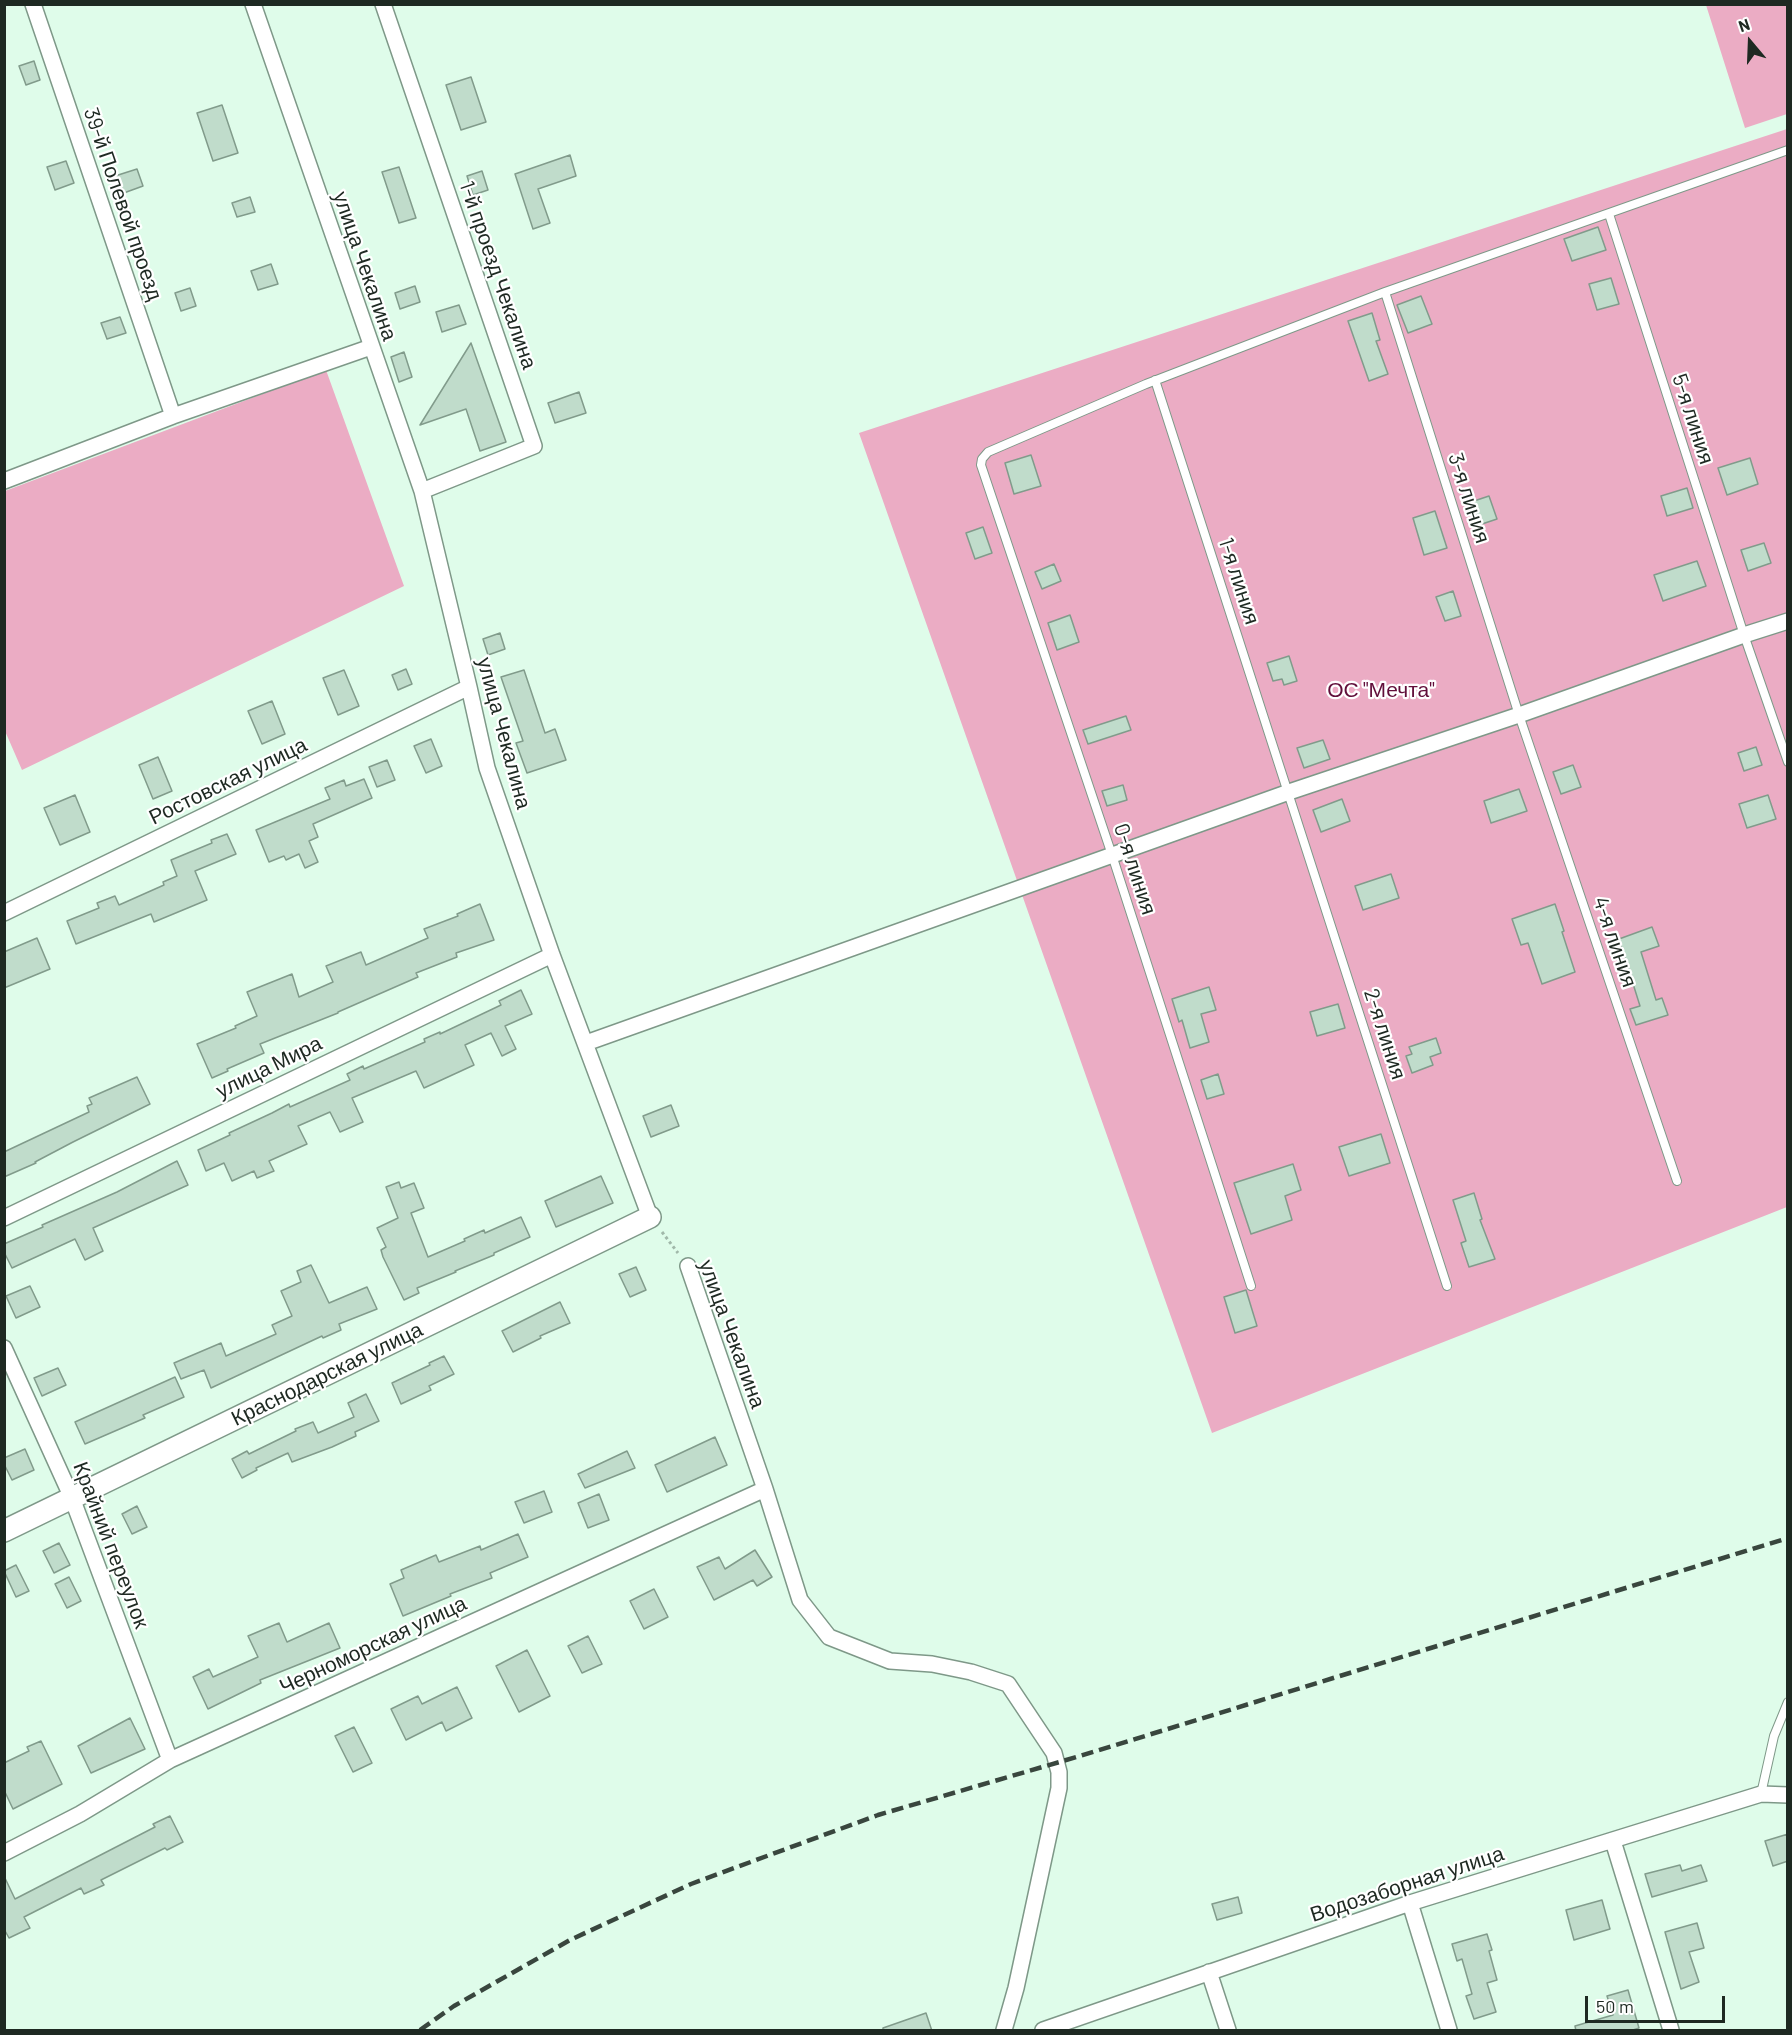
<!DOCTYPE html>
<meta charset="utf-8">
<style>
body{margin:0}
#map{position:relative;width:1792px;height:2035px;overflow:hidden;background:#dffcea;font-family:Barlow,sans-serif}
canvas{display:block}
.frame{position:absolute;inset:0;border:6px solid #1e2922;pointer-events:none}
.north{position:absolute;left:1720px;top:12px;width:60px;height:60px;-webkit-text-stroke:4px #fff;paint-order:stroke;rotate:341deg;font-size:16px;font-weight:700;line-height:24px;text-align:center;color:#1e2922}
.north::after{content:'';display:block;margin:auto;width:21px;height:27px;background:#1e2922;clip-path:polygon(50% 0,100% 100%,50% 72%,0 100%)}
.scale{position:absolute;left:1585px;top:1996px;width:140px;height:27px;box-sizing:border-box;border:3px solid #1e2922;border-top:0;padding-left:8px;font-size:18px;line-height:21px;white-space:nowrap;color:#1e2922;-webkit-text-stroke:4px #fff;paint-order:stroke}
</style>
<div id="map">
<canvas width="1792" height="2035"></canvas>
<div class="frame"></div>
<div class="north">N</div>
<div class="scale">50 m</div>
</div>
<script>
const ctx = document.querySelector('canvas').getContext('2d');
ctx.lineJoin = 'round';
function fill(path, color) {
  ctx.fillStyle = color;
  ctx.fill(path, 'evenodd');
}
function trace(path, color, width, dash) {
  ctx.strokeStyle = color;
  ctx.lineWidth = width;
  ctx.lineCap = dash ? 'butt' : 'round';
  ctx.setLineDash(dash || []);
  ctx.stroke(path);
}
function drawText(font, color, halo, rows, align = 'center') {
  ctx.font = font + ' Barlow,sans-serif';
  ctx.lineWidth = 4.5;
  ctx.setLineDash([]);
  ctx.textBaseline = 'middle';
  ctx.strokeStyle = halo;
  ctx.fillStyle = color;
  for (const [text, x, y, turn = 0] of rows) {
    ctx.save();
    ctx.translate(x, y);
    ctx.rotate((+turn || 0) * Math.PI / 180);
    ctx.textAlign = isNaN(turn) ? turn : align;
    if (halo) ctx.strokeText(text, 0, 0);
    ctx.fillText(text, 0, 0);
    ctx.restore();
  }
}
const green = new Path2D(`
 M1706,5H1787V114L1745,128Z
 M1787,129V1207L1212,1433L859,433Z
 M326,370L404,586L22,770L5,731V491Z`);
const building = new Path2D(`
 M34,61L40,80L26,85L19,66Z
 M471,77L486,122L461,130L446,85Z
 M222,105L238,153L213,161L197,113Z
 M570,155L576,176L538,189L550,223L533,229L515,174Z
 M66,161L74,183L55,190L47,167Z
 M399,167L416,218L399,223L382,172Z
 M137,169L143,186L121,194L115,176Z
 M482,171L488,190L473,195L467,176Z
 M250,197L255,212L237,217L232,203Z
 M1598,227L1606,250L1572,261L1564,239Z
 M271,264L278,284L258,290L251,271Z
 M1611,278L1619,304L1597,310L1589,284Z
 M415,286L420,302L400,309L395,293Z
 M190,288L196,306L181,311L175,293Z
 M1421,296L1432,324L1408,333L1397,305Z
 M459,305L466,324L442,332L436,312Z
 M1372,313L1380,340L1376,341L1388,374L1369,381L1348,321Z
 M120,317L126,333L107,339L101,323Z
 M471,343L506,442L480,451L466,409L420,425Z
 M404,352L412,377L399,382L391,357Z
 M579,392L586,413L555,423L548,403Z
 M1031,455L1041,486L1014,494L1005,463Z
 M1750,458L1758,484L1727,495L1718,468Z
 M1687,488L1693,508L1667,516L1661,496Z
 M1489,496L1497,519L1479,525L1471,502Z
 M1435,511L1447,548L1424,555L1413,518Z
 M983,527L992,553L975,559L966,533Z
 M1764,543L1771,563L1748,571L1741,550Z
 M1697,561L1706,586L1663,601L1654,575Z
 M1054,564L1061,581L1042,589L1035,572Z
 M1453,591L1461,616L1445,621L1436,597Z
 M1070,615L1079,642L1057,650L1048,623Z
 M500,633L505,649L488,655L483,639Z
 M1289,656L1297,681L1284,685L1282,679L1273,681L1267,663Z
 M406,669L412,684L398,690L392,675Z
 M344,670L359,706L338,715L323,678Z
 M524,670L545,733L555,729L566,760L527,773L516,743L523,741L501,677Z
 M272,701L285,734L262,744L248,711Z
 M1126,716L1131,730L1088,744L1083,730Z
 M431,739L442,766L426,773L414,746Z
 M1323,740L1330,759L1304,768L1297,748Z
 M1756,747L1762,765L1744,771L1738,753Z
 M158,757L172,791L153,799L139,765Z
 M387,760L395,780L377,787L369,767Z
 M1573,765L1581,787L1561,794L1553,772Z
 M364,779L372,798L313,824L318,837L309,841L318,862L305,868L299,854L286,860L284,856L269,862L256,830L330,799L325,788L344,780L346,786Z
 M1123,785L1127,800L1107,806L1102,791Z
 M1519,789L1527,811L1491,823L1484,801Z
 M75,795L90,832L60,845L44,808Z
 M1768,795L1776,819L1747,828L1739,804Z
 M1342,799L1350,821L1321,832L1313,810Z
 M227,834L236,854L195,871L207,900L154,922L151,914L76,944L67,921L99,908L97,903L115,896L119,905L164,885L163,882L177,876L171,860L212,843L211,840Z
 M1391,874L1399,898L1363,910L1355,886Z
 M480,904L494,940L456,953L457,957L416,973L418,977L338,1012V1013L260,1044L264,1053L227,1069L228,1071L212,1078L197,1044L236,1028L235,1026L257,1016L247,992L292,974L299,997L333,982L326,966L361,952L366,965L428,938L424,929L458,916L457,914Z
 M1555,904L1564,931L1562,932L1575,972L1542,984L1528,943L1521,945L1512,919Z
 M1652,927L1659,946L1641,952L1656,1000L1662,998L1668,1015L1636,1025L1630,1009L1640,1006L1619,939Z
 M37,938L50,969L4,988V952Z
 M1209,987L1216,1010L1201,1014L1209,1042L1190,1048L1182,1020L1179,1022L1172,999Z
 M521,990L532,1014L505,1026L516,1049L502,1056L491,1033L465,1045L474,1065L424,1088L416,1071L352,1098L363,1122L340,1132L330,1112L298,1126L307,1144L269,1161L274,1171L257,1178L254,1171L232,1181L224,1163L206,1171L198,1150L230,1135L229,1133L272,1113L289,1104L290,1107L350,1080L347,1074L363,1066L364,1069L425,1042L424,1039L440,1032V1034L501,1005L499,1001Z
 M1338,1004L1345,1028L1317,1036L1310,1012Z
 M1436,1038L1441,1053L1430,1057L1433,1065L1412,1073L1406,1056L1412,1054L1409,1047Z
 M1218,1074L1224,1094L1207,1099L1201,1080Z
 M137,1077L150,1104L73,1142L35,1162L36,1163L4,1177V1152L89,1112L87,1106L92,1104L89,1098Z
 M671,1105L679,1126L651,1137L643,1116Z
 M1381,1134L1390,1163L1349,1176L1339,1147Z
 M177,1161L188,1185L93,1228L103,1251L85,1260L75,1239L12,1268L4,1252V1244L43,1227L42,1225L117,1192Z
 M1293,1164L1301,1190L1285,1196L1292,1220L1251,1234L1234,1183Z
 M601,1176L613,1203L556,1227L545,1201Z
 M399,1182L401,1188L414,1183L424,1208L411,1213L428,1257L465,1241L464,1239L484,1230L485,1233L521,1217L530,1237L494,1253V1255L455,1271L456,1272L417,1288L419,1293L404,1300L383,1257L381,1250L386,1247L377,1228L398,1218L386,1187Z
 M1474,1193L1482,1219L1480,1220L1495,1259L1469,1267L1461,1243L1466,1241L1453,1200Z
 M311,1265L329,1303L367,1287L377,1309L339,1324L341,1330L323,1338L322,1336L211,1388L204,1370L181,1379L174,1363L221,1343L226,1356L276,1334L272,1325L292,1316L281,1291L301,1282L297,1271Z
 M636,1267L646,1290L630,1297L619,1274Z
 M30,1286L40,1307L16,1318L6,1296Z
 M1246,1290L1257,1326L1235,1333L1224,1297Z
 M560,1302L570,1323L540,1336L541,1338L513,1352L502,1331Z
 M444,1356L454,1374L429,1386L431,1390L401,1404L392,1383L430,1365L429,1363Z
 M58,1368L66,1385L42,1396L34,1378Z
 M175,1377L184,1397L143,1415L145,1418L85,1444L75,1422Z
 M366,1394L379,1421L355,1432L356,1436L332,1447L292,1462L288,1453L256,1468L257,1470L242,1478L232,1459L247,1451L249,1454L296,1431L295,1429L313,1422L318,1433L354,1417L348,1403Z
 M715,1437L727,1465L667,1492L655,1465Z
 M25,1449L34,1470L12,1480L4,1464V1458Z
 M627,1451L635,1468L585,1488L578,1474Z
 M544,1491L552,1512L524,1523L515,1502Z
 M599,1494L609,1520L588,1528L578,1503Z
 M137,1506L147,1527L132,1534L122,1514Z
 M518,1534L528,1557L490,1573L492,1578L450,1594L451,1596L403,1616L390,1584L404,1578L401,1570L436,1555L439,1562L480,1546L481,1550Z
 M59,1543L70,1565L54,1573L43,1551Z
 M755,1550L772,1577L757,1586L753,1580L714,1600L697,1567L719,1557L725,1569Z
 M16,1565L29,1591L16,1597L4,1571Z
 M69,1577L81,1601L67,1608L55,1584Z
 M654,1589L668,1617L644,1629L630,1601Z
 M279,1623L287,1642L329,1623L340,1648L260,1680L261,1683L208,1709L193,1677L209,1669L213,1677L258,1657L248,1636Z
 M588,1636L602,1664L582,1673L568,1646Z
 M527,1650L550,1696L519,1712L496,1666Z
 M457,1687L472,1718L446,1731L442,1722L406,1740L391,1709L418,1696L422,1704Z
 M130,1718L145,1749L91,1773L78,1746Z
 M354,1727L372,1763L353,1772L335,1736Z
 M41,1741L62,1784L13,1809L4,1790V1763L29,1751L27,1747Z
 M170,1816L183,1842L167,1850L165,1848L101,1880L104,1885L84,1894L81,1888L24,1917L30,1928L9,1938L4,1929V1876L15,1899L155,1827L153,1824Z
 M1788,1834V1861L1773,1866L1765,1841Z
 M1680,1865L1682,1871L1701,1865L1707,1881L1652,1897L1645,1874Z
 M1238,1897L1242,1913L1217,1920L1212,1904Z
 M1602,1900L1610,1929L1574,1940L1566,1910Z
 M1697,1923L1704,1948L1689,1952L1699,1982L1681,1989L1665,1932Z
 M1487,1934L1492,1950L1489,1951L1497,1980L1487,1983L1496,2012L1474,2019L1466,1996L1472,1994L1462,1959L1457,1961L1452,1944Z
 M1628,1990L1639,2028L1630,2031H1576L1575,2026L1613,2015L1607,1996Z
 M926,2013L932,2031H883V2028Z`);
const path = new Path2D(`
 M662,1232L678,1253`);
const lane = new Path2D(`
 M1609,214L1744,635L1788,762
 M1385,292L1519,715L1677,1181
 M1155,380L1447,1286
 M1251,1286L1112,855L981,465L982,459L988,452L1146,384L1385,292L1788,150
 M1761,1794L1774,1736L1788,1702`);
const street = new Path2D(`
 M33,4L173,416
 M253,4L422,491L469,687L487,768L552,955L650,1217
 M383,4L534,446L422,491
 M4,481L173,416L371,347
 M4,913L469,687
 M586,1043L1289,792L1519,715L1744,635L1788,621
 M4,1218L552,955
 M688,1266L765,1489L800,1600L829,1637L890,1661L932,1664L971,1672L1008,1684L1054,1753L1059,1772V1788L1016,1988L1004,2030
 M4,1348L72,1498L170,1760
 M1613,1841L1671,2030
 M4,1853L80,1814L170,1760L765,1489
 M1410,1903L1449,2030
 M1209,1972L1228,2030
 M1043,2030L1410,1903L1761,1794L1788,1795`);
const secondary = new Path2D(`
 M4,1531L650,1217`);
const rail = new Path2D(`
 M420,2030L454,2006L570,1940L691,1884L878,1815L1080,1756L1788,1538`);
const streetNames = [
 ["39-й Полевой проезд",123,204,71],
 ["улица Чекалина",365,266,71],
 ["1-й проезд Чекалина",498,275,71],
 ["5-я линия",1693,419,72],
 ["3-я линия",1469,498,72],
 ["1-я линия",1239,581,72],
 ["улица Чекалина",504,733,75],
 ["Ростовская улица",228,781,-26],
 ["0-я линия",1135,869,72],
 ["4-я линия",1615,942,71],
 ["2-я линия",1385,1034,72],
 ["улица Мира",269,1067,-26],
 ["улица Чекалина",732,1334,70],
 ["Краснодарская улица",327,1374,-26],
 ["Крайний переулок",111,1545,69],
 ["Черноморская улица",373,1645,-25],
 ["Водозаборная улица",1407,1884,-18]
];
const parkNames = [
 ["ОС \"Мечта\"",1381,690]
];
fill(green, '#ebacc4');
fill(building, '#c0dccb');
trace(building, '#819b8b', 1.5);
trace(lane, '#7e9888', 10);
trace(street, '#7e9888', 18);
trace(secondary, '#7e9888', 24);
trace(path, '#a1b8aa', 3, [3, 3]);
trace(lane, '#fff', 8);
trace(street, '#fff', 15);
trace(secondary, '#fff', 21);
trace(rail, '#39463e', 4.5, [12, 6]);
drawText('21px', '#1e2922', '#fff', streetNames);
drawText('21px', '#610e3a', '#fff', parkNames);
</script>
